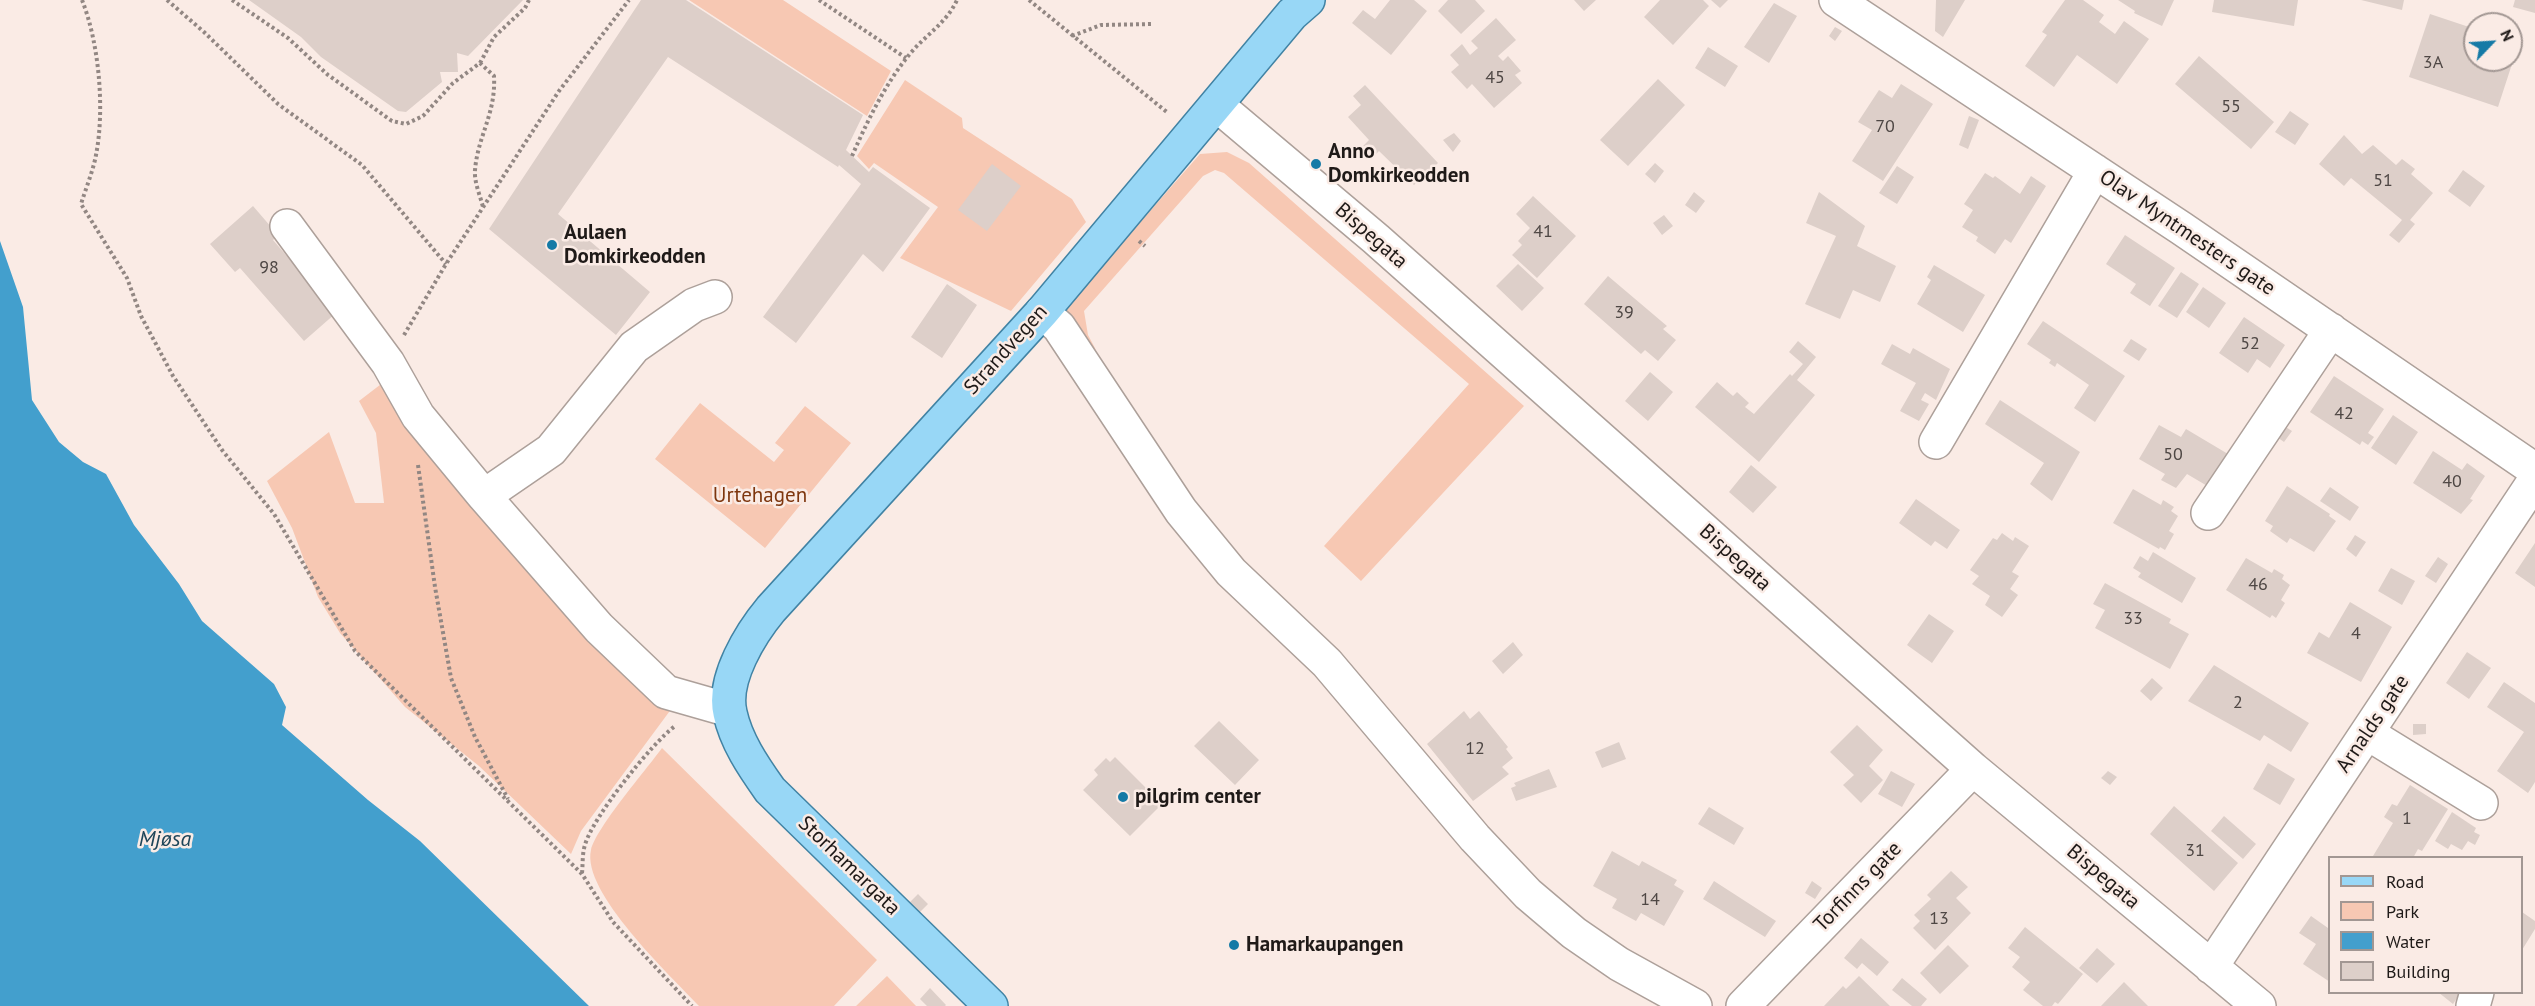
<!DOCTYPE html>
<meta charset="utf-8">
<style>
body{margin:0}
#map{position:relative;width:2535px;height:1006px;overflow:hidden;background:#faebe5;font-family:"PT Sans",sans-serif}
canvas{display:block}
.legend{position:absolute;left:2328px;top:856px;width:195px;height:138px;box-sizing:border-box;background:#faebe5;border:2px solid #a29793;margin:0;padding:8px 10px;list-style:none;font-size:18px;color:#1f1a18}
.legend li{display:flex;align-items:center;gap:12px;height:30px}
.legend b{width:30px;border:2px solid #a29793}
.north{position:absolute;left:2463px;top:12px;width:60px;height:60px;box-sizing:border-box;background:#faebe5;border:2px solid #a29793;border-radius:50%;rotate:65deg;font-size:16px;font-weight:700;line-height:24px;text-align:center;color:#1f1a18}
.north::after{content:'';display:block;margin:auto;width:21px;height:27px;background:#157aa6;clip-path:polygon(50% 0,100% 100%,50% 72%,0 100%)}
</style>
<div id="map">
<canvas width="2535" height="1006"></canvas>
<ul class="legend">
<li><b style="height:8px;background:#98d7f6"></b>Road</li>
<li><b style="height:16px;background:#f7c8b3"></b>Park</li>
<li><b style="height:16px;background:#439fcd"></b>Water</li>
<li><b style="height:16px;background:#ddcfc9"></b>Building</li>
</ul>
<div class="north">N</div>
</div>
<script>
const ctx = document.querySelector('canvas').getContext('2d');
ctx.lineJoin = 'round';
function fill(path, color) {
  ctx.fillStyle = color;
  ctx.fill(path, 'evenodd');
}
function trace(path, color, width, dash) {
  ctx.strokeStyle = color;
  ctx.lineWidth = width;
  ctx.lineCap = dash ? 'butt' : 'round';
  ctx.setLineDash(dash || []);
  ctx.stroke(path);
}
function drawText(font, color, halo, rows, align = 'center') {
  ctx.font = font + ' "PT Sans",sans-serif';
  ctx.lineWidth = 5;
  ctx.setLineDash([]);
  ctx.textBaseline = 'middle';
  ctx.strokeStyle = halo;
  ctx.fillStyle = color;
  for (const [text, x, y, turn = 0] of rows) {
    ctx.save();
    ctx.translate(x, y);
    ctx.rotate((+turn || 0) * Math.PI / 180);
    ctx.textAlign = isNaN(turn) ? turn : align;
    if (halo) ctx.strokeText(text, 0, 0);
    ctx.fillText(text, 0, 0);
    ctx.restore();
  }
}
const green = new Path2D(`
 M689,0H783L891,71L867,116Z
 M905,80L962,118L963,128L1072,199L1086,222L1011,311L900,258L938,207L874,163L869,169L857,156Z
 M1227,152L1249,163L1524,406L1361,581L1324,546L1469,384L1224,173L1215,170L1203,176L1084,311L1088,335L1096,350L1057,317L1200,154Z
 M389,378L672,708L581,831L571,854L479,766L405,707L340,633L318,597L292,528L267,481L329,432L355,503H384L376,433L359,401Z
 M700,403L774,462L784,450L775,443L805,406L851,443L765,548L655,459Z
 M662,748L877,960L834,1006H699C671,976 581,892 591,850C596,828 646,770 662,748Z
 M887,976L916,1006H856Z`);
const water = new Path2D(`
 M0,241L23,307L32,400L59,442L83,462L106,474L134,525L179,584L202,621L274,684L286,707L282,725L368,800L420,841L589,1006H0Z`);
const building = new Path2D(`
 M249,0H523L468,56L457,53L458,72H440L442,82L406,112L398,111L321,57L301,37Z
 M641,0H686L863,115L846,150L869,172L873,167L930,208L883,272L863,254L796,343L763,317L861,184L839,165L838,167L668,57L558,214L650,292L616,335L489,229Z
 M1390,0H1414L1427,11L1391,55L1352,23L1363,10L1375,19Z
 M1448,0H1475L1485,11L1461,34L1438,11Z
 M1574,0H1596L1584,11Z
 M1660,0H1703L1709,6L1673,45L1644,17Z
 M1711,0H1728L1720,8Z
 M1936,0H1965L1943,37L1935,31Z
 M2065,0H2083L2104,15L2099,22L2115,34L2124,21L2149,39L2117,84L2077,55L2054,87L2025,66L2047,35L2042,32Z
 M2118,0H2174L2162,26L2134,13L2135,11Z
 M2214,0H2298L2294,26L2212,12Z
 M2361,0H2404L2402,10Z
 M2515,0H2535V13L2513,7Z
 M1774,3L1797,16L1769,63L1744,47Z
 M2430,14L2475,29L2469,50L2475,52V60H2499L2512,64L2498,107L2409,77Z
 M1496,18L1516,40L1498,56L1503,61L1508,56L1521,71L1515,75L1522,83L1494,108L1472,84L1467,89L1451,72L1459,65L1450,55L1462,44L1470,55L1478,48L1471,41Z
 M1835,27L1842,31L1835,41L1829,36Z
 M1708,47L1738,66L1725,87L1695,68Z
 M2199,56L2274,122L2251,149L2175,84Z
 M1658,79L1685,105L1628,166L1600,140Z
 M1901,84L1933,104L1883,181L1852,161L1872,130L1858,122L1879,90L1892,98Z
 M1365,85L1438,163L1414,185L1379,151L1373,157L1363,146L1369,140L1348,117L1361,105L1353,96Z
 M2290,111L2309,124L2295,145L2275,132Z
 M1969,116L1979,120L1968,149L1959,145Z
 M1454,133L1461,141L1453,152L1443,140Z
 M2344,135L2362,154L2373,145L2396,165L2402,159L2415,169L2411,174L2433,193L2410,220L2415,224L2399,243L2389,235L2402,220L2351,178L2344,186L2319,164Z
 M1655,163L1664,171L1655,183L1645,174Z
 M992,164L1021,186L987,231L958,210Z
 M1897,166L1914,177L1897,204L1879,193Z
 M2463,170L2485,186L2470,207L2448,191Z
 M1985,173L1993,178L1995,176L2020,194L2031,176L2046,186L2011,243L2005,239L1995,254L1976,241L1978,237L1962,227L1973,210L1964,204Z
 M1694,192L1705,201L1696,213L1685,205Z
 M1819,192L1865,226L1857,246L1896,266L1880,302L1853,290L1840,319L1805,304L1836,236L1806,223Z
 M1533,196L1576,236L1537,278L1512,255L1522,245L1518,241L1530,228L1516,214Z
 M253,206L278,235L273,240L336,313L304,341L240,268L235,272L210,244Z
 M1664,215L1673,226L1662,235L1653,223Z
 M2125,235L2175,268L2150,306L2130,293L2136,284L2106,264Z
 M1518,264L1544,288L1522,311L1496,286Z
 M1934,265L1985,295L1963,332L1917,304L1931,280L1927,277Z
 M2181,272L2199,284L2177,318L2158,306Z
 M1608,276L1667,326L1663,329L1676,340L1658,361L1645,350L1641,354L1584,304Z
 M947,284L977,305L942,358L911,337Z
 M2203,287L2226,303L2209,328L2186,312Z
 M2244,317L2285,345L2270,368L2257,359L2248,373L2219,353Z
 M2043,321L2125,376L2095,422L2074,408L2089,385L2057,363L2055,367L2049,363L2051,360L2027,344Z
 M2131,339L2147,349L2139,361L2123,351Z
 M1798,341L1816,357L1797,380L1815,395L1759,462L1695,407L1717,382L1733,396L1737,392L1749,403L1745,407L1754,414L1790,374L1792,376L1803,364L1789,352Z
 M1892,344L1910,354L1913,348L1950,369L1936,400L1925,393L1921,400L1929,404L1919,421L1900,411L1916,383L1881,364Z
 M1650,372L1673,392L1648,421L1625,401Z
 M2334,376L2384,409L2368,433L2374,437L2368,445L2362,441L2360,445L2310,412Z
 M2000,400L2080,452L2052,501L2030,484L2044,463L1985,424Z
 M2393,415L2418,432L2396,465L2371,448Z
 M2281,424L2292,431L2284,442L2274,435Z
 M2159,425L2181,437L2186,429L2228,454L2209,487L2187,474L2176,488L2161,480L2165,474L2139,459Z
 M2433,451L2462,470L2467,463L2485,476L2470,499L2473,500L2461,514L2413,483Z
 M1751,465L1777,487L1753,513L1729,492Z
 M2287,486L2330,514L2329,516L2336,521L2314,552L2290,538L2287,543L2270,531L2273,526L2265,521Z
 M2330,487L2359,507L2350,521L2320,501Z
 M2133,489L2161,505L2163,500L2174,507L2171,511L2178,516L2169,531L2174,534L2165,550L2160,547L2159,549L2113,523Z
 M1916,499L1960,530L1947,549L1935,541L1931,546L1899,523Z
 M2002,533L2013,541L2015,537L2029,546L2012,572L2019,576L2010,589L2018,595L2002,617L1985,605L1990,596L1972,584L1979,576L1970,570L1993,538L1997,540Z
 M2355,535L2366,542L2356,557L2346,549Z
 M2535,543V587L2515,573Z
 M2153,552L2196,578L2182,603L2138,577L2141,573L2133,568L2140,556L2148,561Z
 M2438,557L2448,564L2436,583L2425,576Z
 M2246,558L2272,573L2274,569L2284,575L2282,579L2290,585L2281,600L2285,603L2276,618L2272,615L2270,618L2226,590Z
 M2391,568L2415,581L2402,605L2378,591Z
 M2105,583L2171,619L2169,623L2189,634L2170,669L2095,628L2105,610L2093,604Z
 M2350,602L2392,627L2361,682L2307,653L2319,632L2329,638Z
 M1929,614L1954,631L1932,663L1907,645Z
 M1513,642L1523,655L1503,674L1492,661Z
 M2467,652L2491,668L2469,699L2446,683Z
 M2214,665L2309,723L2291,752L2264,735L2260,741L2188,701Z
 M2152,678L2163,688L2151,701L2140,691Z
 M2504,682L2535,703V782L2528,793L2497,771L2524,732L2487,707Z
 M1464,711L1470,719L1479,711L1508,747L1506,749L1513,758L1502,767L1509,774L1473,801L1427,744Z
 M1219,721L1259,760L1235,785L1194,746Z
 M2413,724H2426V734L2413,735Z
 M1857,725L1883,750L1869,766L1883,780L1861,803L1843,785L1854,775L1830,752Z
 M1619,742L1626,759L1602,768L1595,752Z
 M1115,757L1162,804L1130,836L1083,790L1098,775L1094,770L1106,758L1110,762Z
 M2268,763L2295,779L2280,805L2253,789Z
 M1549,769L1557,787L1516,801L1511,788L1516,786L1514,783Z
 M1891,771L1915,784L1902,807L1878,794Z
 M2108,771L2117,777L2110,785L2101,778Z
 M2410,785L2448,809L2422,851L2418,849L2413,858H2376L2373,856L2393,823L2384,817L2392,804L2397,806Z
 M2174,806L2238,863L2214,891L2150,834Z
 M1709,807L1744,828L1734,845L1698,824Z
 M2452,812L2476,828L2474,832L2480,835L2475,845L2468,841L2462,850L2451,844L2448,849L2435,841Z
 M2224,816L2256,844L2243,859L2211,831Z
 M1612,851L1639,866L1642,861L1677,880L1674,885L1684,891L1664,926L1641,913L1636,921L1612,908L1617,899L1593,886Z
 M1951,871L1968,887L1956,898L1971,913L1935,950L1913,928L1920,921L1914,915L1931,899L1927,895Z
 M1714,881L1776,921L1765,937L1703,899Z
 M1812,881L1822,888L1815,899L1805,893Z
 M918,894L928,904L919,913L909,903Z
 M2522,912L2535,921V929L2522,950Z
 M2311,916L2328,928L2330,925V982L2303,964L2316,944L2299,933Z
 M2025,927L2083,974L2058,1004L2055,1002L2052,1006H2043L2023,990L2030,982L2012,967L2020,957L2008,948Z
 M1861,938L1889,962L1877,976L1862,963L1857,969L1844,958Z
 M1948,945L1969,966L1940,994L1920,973Z
 M2097,948L2115,964L2097,983L2079,968Z
 M1859,976L1890,1006H1824L1843,986L1846,989Z
 M1902,978L1927,999L1921,1006H1912L1892,990Z
 M2124,982L2148,1006H2101Z
 M930,988L946,1005L945,1006H927L920,999Z
 M2438,992H2461L2453,1004Z`);
const path = new Path2D(`
 M82,0C99,43 105,109 96,155C93,171 86,188 81,204L127,278L141,316L173,376L222,450L274,514L355,651L582,874L613,922L692,1006
 M167,0L204,32L278,104L362,165L446,264
 M232,0L288,38L328,75L392,121L406,124L423,116L453,83L480,63L494,76C496,114 478,135 475,170C474,182 480,195 483,207
 M819,0L906,58
 M1029,0L1168,113
 M1072,36L1101,25L1153,24
 M480,63L494,37L525,8L529,0
 M852,156C867,122 885,84 909,55C925,35 946,24 957,0
 M1139,241L1145,246
 M404,335L446,264L559,91L629,0
 M418,465L435,587L451,678L475,737L508,799
 M582,873C583,864 582,854 585,845C592,818 652,743 675,726`);
const minor = new Path2D(`
 M1836,0L2181,228L2535,470
 M1217,105L1376,239L1973,769L2259,1006
 M287,226L388,363L418,416L484,496L599,628L666,692L729,710
 M1042,312L1059,327L1181,511L1231,572L1327,663L1475,838L1528,894L1574,933L1619,964L1695,1006
 M1936,442L2095,171
 M484,496L551,450L634,347L694,305L715,297
 M2208,513L2331,330
 M2367,733L2481,803
 M2211,967L2535,480
 M1743,1006L1973,769
 M2473,1006L2477,992`);
const major = new Path2D(`
 M991,1006L770,790C753,766 736,741 730,713C722,679 751,633 771,609L1042,312L1292,14L1308,0`);
const markers = [
 [1316,164,6,"#157aa6"],
 [552,245,6,"#157aa6"],
 [1123,797,6,"#157aa6"],
 [1234,945,6,"#157aa6"]
];
const numberNames = [
 ["3A",2433,63],
 ["45",1495,78],
 ["55",2231,107],
 ["70",1885,127],
 ["51",2383,181],
 ["41",1543,232],
 ["98",269,268],
 ["39",1624,313],
 ["52",2250,344],
 ["42",2344,414],
 ["50",2173,455],
 ["40",2452,482],
 ["46",2258,585],
 ["33",2133,619],
 ["4",2356,634],
 ["2",2238,703],
 ["12",1475,749],
 ["1",2407,819],
 ["31",2195,851],
 ["14",1650,900],
 ["13",1939,919]
];
const poiNames = [
 ["Anno",1328,152],
 ["Domkirkeodden",1328,176],
 ["Aulaen",564,233],
 ["Domkirkeodden",564,257],
 ["pilgrim center",1135,797],
 ["Hamarkaupangen",1246,945]
];
const streetNames = [
 ["Olav Myntmesters gate",2187,233,34],
 ["Bispegata",1371,236,41],
 ["Strandvegen",1006,350,-48],
 ["Bispegata",1735,558,42],
 ["Arnalds gate",2373,724,-56],
 ["Storhamargata",849,866,44],
 ["Bispegata",2103,877,40],
 ["Torfinns gate",1858,887,-46]
];
const parkNames = [
 ["Urtehagen",760,496]
];
const waterNames = [
 ["Mjøsa",165,840]
];
fill(green, '#f7c8b3');
fill(water, '#439fcd');
fill(building, '#ddcfc9');
trace(minor, '#ada09a', 36);
trace(major, '#4183a4', 36);
trace(path, '#928783', 4, [3, 3]);
trace(minor, '#fff', 33);
trace(major, '#98d7f6', 33);
for (const [x, y, r, color] of markers) {
  const dot = new Path2D();
  dot.arc(x, y, r, 0, 2 * Math.PI);
  ctx.fillStyle = color;
  ctx.fill(dot);
  trace(dot, '#faebe5', 2);
}
drawText('18px', '#4e4744', null, numberNames);
drawText('bold 21px', '#1f1a18', '#faebe5', poiNames, 'left');
drawText('21px', '#1f1a18', '#faebe5', streetNames);
drawText('21px', '#7e360e', '#faebe5', parkNames);
drawText('italic 22px', '#1e4559', '#faebe5', waterNames);
</script>
